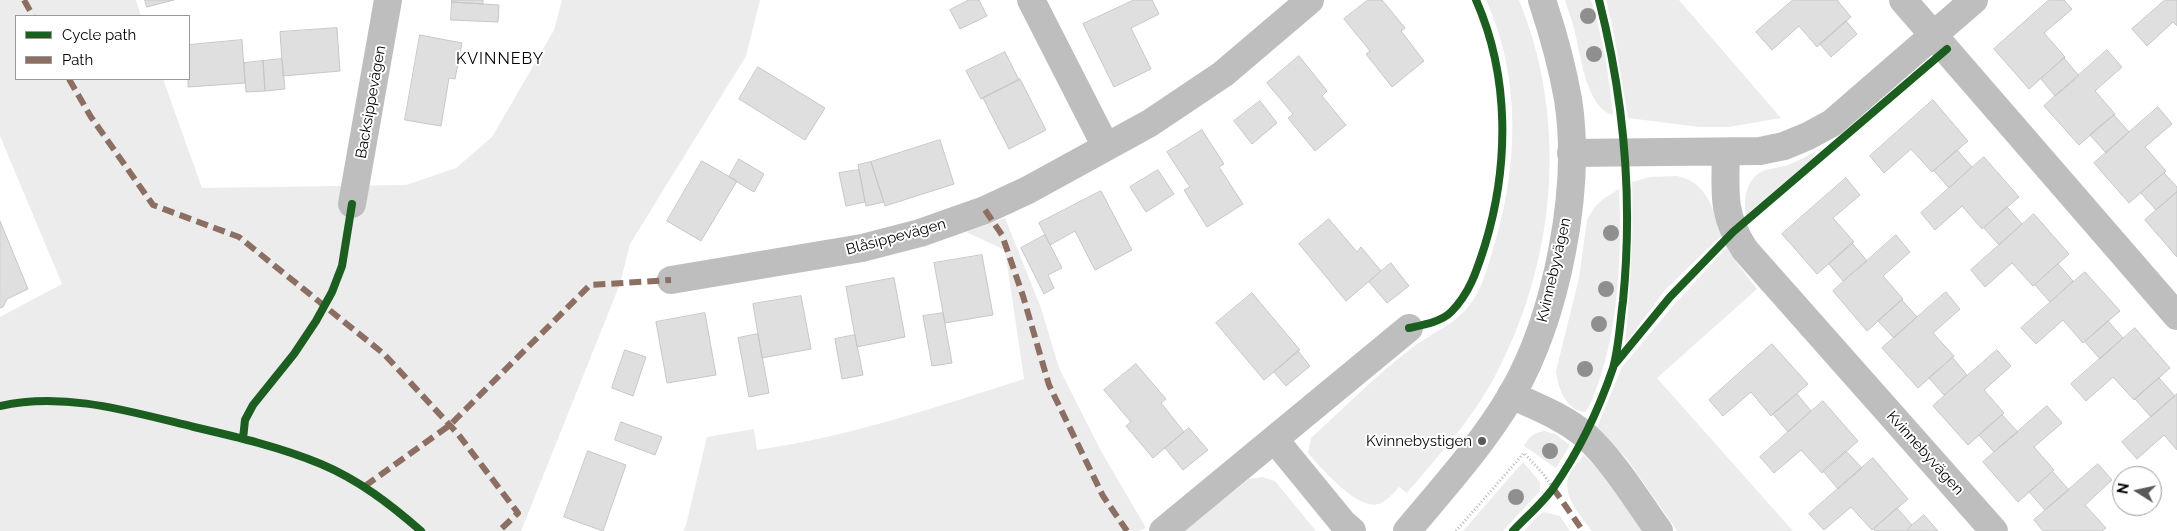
<!DOCTYPE html>
<meta charset="utf-8">
<style>
body{margin:0}
#map{position:relative;width:2177px;height:531px;overflow:hidden;background:#fff;font-family:Raleway,sans-serif}
canvas{display:block}
.legend{position:absolute;left:15px;top:15px;width:175px;height:65px;box-sizing:border-box;background:#fff;border:1px solid #999;margin:0;padding:6px 9px;list-style:none;font-size:15px;color:#000}
.legend li{display:flex;align-items:center;gap:10px;height:25px}
.legend b{width:25px;border:1px solid #999}
.north{position:absolute;left:2112px;top:466px;width:50px;height:50px;box-sizing:border-box;background:#fff;border:1px solid #999;border-radius:50%;rotate:280deg;font-size:14px;font-weight:700;line-height:20px;text-align:center;color:#000}
.north::after{content:'';display:block;margin:auto;width:18px;height:22px;background:#595959;clip-path:polygon(50% 0,100% 100%,50% 72%,0 100%)}
</style>
<div id="map">
<canvas width="2177" height="531"></canvas>
<ul class="legend">
<li><b style="height:6px;background:#1b5e20"></b>Cycle path</li>
<li><b style="height:6px;background:#8d6e63"></b>Path</li>
</ul>
<div class="north">N</div>
</div>
<script>
const ctx = document.querySelector('canvas').getContext('2d');
ctx.lineJoin = 'round';
function fill(path, color) {
  ctx.fillStyle = color;
  ctx.fill(path, 'evenodd');
}
function trace(path, color, width, dash) {
  ctx.strokeStyle = color;
  ctx.lineWidth = width;
  ctx.lineCap = dash ? 'butt' : 'round';
  ctx.setLineDash(dash || []);
  ctx.stroke(path);
}
function drawText(font, color, halo, rows, align = 'center') {
  ctx.font = font + ' Raleway,sans-serif';
  ctx.lineWidth = 4;
  ctx.setLineDash([]);
  ctx.textBaseline = 'middle';
  ctx.strokeStyle = halo;
  ctx.fillStyle = color;
  for (const [text, x, y, turn = 0] of rows) {
    ctx.save();
    ctx.translate(x, y);
    ctx.rotate((+turn || 0) * Math.PI / 180);
    ctx.textAlign = isNaN(turn) ? turn : align;
    if (halo) ctx.strokeText(text, 0, 0);
    ctx.fillText(text, 0, 0);
    ctx.restore();
  }
}
const green = new Path2D(`
 M0,0H136L141,16H16V79H163L202,188L406,185L456,168L492,137L554,30L562,0H760L746,56L630,244L620,284L521,531H0V317L62,284L0,136Z
 M1486,0H1519C1569,122 1556,263 1494,378C1471,421 1438,456 1407,493L1399,487C1394,493 1388,499 1381,503C1360,514 1321,468 1308,453L1311,438C1344,408 1377,374 1413,347C1430,334 1455,324 1468,307C1482,290 1487,269 1493,249C1518,168 1522,79 1486,0Z
 M1565,0H1591C1603,38 1609,75 1613,115C1586,108 1581,56 1575,33C1573,22 1568,11 1565,0Z
 M1606,0H1679L1781,118L1729,127H1699L1628,118L1614,34Z
 M1816,151L1813,158L1746,215C1743,201 1746,180 1761,172C1768,168 1779,168 1788,165C1798,161 1807,156 1816,151Z
 M1677,176C1708,182 1713,210 1722,235L1665,290L1625,344C1630,289 1634,237 1632,182L1650,177Z
 M1619,189C1622,252 1619,325 1598,384C1594,394 1592,404 1585,412C1566,410 1558,389 1556,371L1579,278L1587,220L1594,208L1603,199Z
 M1005,218L1041,308L1059,368L1101,451L1146,528L1139,531H683L686,525L707,437L754,429L757,450C848,437 937,407 1024,379L1005,250L966,232Z
 M1727,247L1733,258L1757,289L1657,378L1793,531H1677L1627,459L1597,427L1622,367L1672,307Z
 M1544,431L1555,434L1570,445L1556,468L1524,446C1529,436 1534,433 1544,431Z
 M1584,455L1604,476L1643,531H1592C1581,516 1563,498 1568,478C1570,470 1579,462 1584,455Z
 M1523,462L1540,482V491L1503,531H1463Z
 M1262,477L1275,481L1316,531H1184L1249,479Z
 M1544,512L1560,516L1570,531H1524L1537,516Z`);
const building = new Path2D(`
 M145,0H174L147,7Z
 M452,0H483V4L452,2Z
 M969,0H979L987,16L960,29L950,10Z
 M1134,0H1152L1159,14L1131,28L1151,69L1114,87L1083,24Z
 M1368,0H1382L1405,28L1401,31L1424,61L1392,87L1366,54L1370,51L1344,19Z
 M1793,0H1837L1851,17L1817,47L1799,26L1772,50L1756,32Z
 M2049,0H2064L2072,9L2044,33L2065,57L2029,89L1994,49Z
 M2165,0H2177V26L2173,22L2147,46L2132,29Z
 M452,2L499,5L498,22L451,20Z
 M1846,21L1857,34L1831,57L1820,44Z
 M337,28L340,71L283,76L280,32Z
 M420,35L462,43L455,79L449,78L441,126L405,120Z
 M242,40L245,83L188,87L189,45Z
 M2107,50L2122,67L2095,91L2115,114L2079,145L2044,106Z
 M1005,52L1019,80L981,99L966,71Z
 M1299,56L1327,91L1322,96L1346,125L1315,151L1288,118L1293,114L1267,83Z
 M2064,58L2079,76L2055,96L2041,79Z
 M282,59L285,89L265,91L263,61Z
 M263,61L265,91L246,92L244,63Z
 M758,67L825,108L805,140L739,99Z
 M1020,79L1046,130L1009,149L983,98Z
 M1933,100L1968,141L1932,172L1911,149L1884,173L1870,156Z
 M1260,101L1277,123L1252,144L1234,121Z
 M2158,107L2172,124L2145,147L2166,171L2129,203L2094,163Z
 M2114,115L2129,132L2106,153L2090,135Z
 M1202,130L1224,164L1219,167L1243,204L1207,227L1184,190L1190,187L1167,152Z
 M940,140L954,184L885,206L871,162Z
 M1957,150L1972,167L1949,188L1934,171Z
 M1984,157L2019,197L1982,229L1962,206L1935,230L1921,213Z
 M739,159L764,174L754,192L729,177Z
 M702,161L737,181L701,241L667,221Z
 M871,162L884,202L866,206L858,165Z
 M859,170L865,202L846,206L839,173Z
 M1158,170L1174,194L1146,212L1130,187Z
 M2164,173L2177,187V192L2156,210L2141,193Z
 M1846,178L1860,195L1833,218L1854,242L1817,274L1782,234Z
 M1101,191L1132,250L1095,270L1075,231L1050,245L1039,223Z
 M2177,192V257L2145,220Z
 M2007,207L2022,224L1999,245L1984,228Z
 M2034,214L2069,254L2033,286L2012,263L1985,287L1971,270Z
 M1329,219L1357,252L1361,247L1381,271L1346,301L1299,244Z
 M0,221L28,289L7,299L3,307L0,308Z
 M1045,235L1062,268L1048,275L1054,288L1044,294L1021,248Z
 M1896,235L1910,252L1883,276L1903,299L1867,331L1833,291Z
 M1852,243L1867,261L1843,281L1829,264Z
 M982,255L993,315L945,323L934,263Z
 M1391,263L1409,286L1387,303L1369,282Z
 M2058,264L2073,281L2050,302L2035,285Z
 M2085,272L2120,311L2083,343L2063,320L2036,344L2021,328Z
 M894,278L905,337L857,347L846,287Z
 M1946,292L1960,309L1933,333L1954,356L1918,388L1882,348Z
 M1252,293L1300,350L1264,380L1216,323Z
 M801,296L811,349L762,358L753,304Z
 M1902,300L1917,317L1894,338L1878,321Z
 M705,313L716,375L667,383L656,322Z
 M943,313L952,363L932,366L923,316Z
 M2108,321L2123,338L2100,359L2085,342Z
 M2135,328L2170,368L2134,400L2113,377L2086,401L2071,384Z
 M758,334L769,393L749,397L738,338Z
 M855,335L863,375L842,379L835,339Z
 M1772,344L1808,384L1771,416L1751,392L1723,416L1709,400Z
 M625,350L646,357L633,396L612,388Z
 M1997,350L2011,366L1984,390L2004,413L1968,445L1933,406Z
 M1298,351L1310,366L1286,386L1274,372Z
 M1953,358L1967,375L1944,395L1929,378Z
 M1136,364L1166,399L1161,403L1184,432L1153,458L1126,426L1131,422L1104,390Z
 M2159,378L2175,396L2151,417L2135,399Z
 M1797,394L1811,411L1788,432L1773,414Z
 M2177,394V450L2164,435L2137,459L2122,442Z
 M1823,401L1858,441L1822,473L1801,450L1774,473L1760,457Z
 M2047,406L2062,423L2034,447L2054,470L2018,502L1983,462Z
 M2002,415L2018,432L1994,452L1979,435Z
 M621,422L662,437L655,455L615,440Z
 M1189,428L1208,450L1183,470L1165,448Z
 M588,451L626,465L603,531L564,517Z
 M1846,451L1862,468L1838,489L1823,471Z
 M1873,458L1908,499L1872,530L1851,507L1824,530L1809,514Z
 M2098,464L2112,480L2085,505L2106,528L2102,531H2043L2034,520Z
 M2053,472L2069,490L2045,510L2029,492Z
 M1897,508L1912,525L1906,531H1875L1874,529Z
 M1924,515L1938,531H1906L1912,525Z`);
const path = new Path2D(`
 M1456,531L1524,453L1544,475L1553,488`);
const minor = new Path2D(`
 M1031,0L1106,147
 M1903,0L2177,316
 M1571,153L1760,151L1784,146L1808,136L1832,123L1974,0
 M1726,153C1725,193 1722,215 1745,250L1994,531
 M352,204L388,0
 M671,280L862,248L920,233L985,210L1028,190L1150,123L1223,74L1310,0
 M1511,395C1537,407 1564,417 1586,436C1615,463 1636,499 1659,531
 M1275,440L1343,523L1352,531
 M1163,531L1409,328`);
const tertiary = new Path2D(`
 M1407,531C1443,488 1482,445 1511,396C1557,317 1582,189 1568,99C1562,65 1553,33 1542,0`);
const quiet = new Path2D(`
 M24,0L33,16
 M69,79L91,117L153,205L239,237L384,354L458,434L518,513L499,531
 M985,210L1002,235L1023,296L1049,385L1103,496L1127,531
 M365,486L450,425L590,285L671,280
 M1553,488L1583,531`);
const cycleway = new Path2D(`
 M1409,328C1422,325 1441,322 1451,312C1470,293 1477,270 1485,245C1509,166 1510,77 1476,0
 M1615,364L1670,297L1733,232L1947,49
 M0,406C64,391 132,412 194,427C237,437 280,447 321,464C359,480 390,504 421,531
 M243,439L245,420L253,405L294,354L316,321L332,292L342,266L352,204
 M1513,531C1526,517 1543,503 1554,487C1579,451 1599,409 1613,368C1619,347 1620,322 1623,301C1633,200 1624,98 1599,0`);
const trees = [
 [1588,16],
 [1594,54],
 [1611,233],
 [1606,289],
 [1599,324],
 [1585,369],
 [1550,451],
 [1516,497]
];
const markers = [
 [1482,441,5,"#595959"]
];
const streetNames = [
 ["Backsippevägen",371,102,-80],
 ["Blåsippevägen",896,237,-15],
 ["Kvinnebyvägen",1554,270,-77],
 ["Kvinnebyvägen",1925,453,48]
];
const poiNames = [
 ["Kvinnebystigen",1472,441]
];
const neighbourhoodNames = [
 ["KVINNEBY",500,59]
];
fill(green, '#ececec');
fill(building, '#dfdfdf');
trace(building, '#c7c7c7', 1);
trace(path, '#b9b9b9', 3, [1, 2.5]);
trace(minor, '#bebebe', 28);
trace(tertiary, '#bebebe', 28);
trace(quiet, '#8d6e63', 6, [12, 6]);
trace(cycleway, '#1b5e20', 8);
ctx.fillStyle = '#8f8f8f';
for (const [x, y] of trees) {
  ctx.beginPath();
  ctx.arc(x, y, 8, 0, 2 * Math.PI);
  ctx.fill();
}
for (const [x, y, r, color] of markers) {
  const dot = new Path2D();
  dot.arc(x, y, r, 0, 2 * Math.PI);
  ctx.fillStyle = color;
  ctx.fill(dot);
  trace(dot, '#fff', 2);
}
drawText('15px', '#000', '#fff', streetNames);
drawText('15px', '#000', '#fff', poiNames, 'right');
ctx.letterSpacing = '1px';
drawText('16px', '#000', '#fff', neighbourhoodNames);
ctx.letterSpacing = '0px';
</script>
